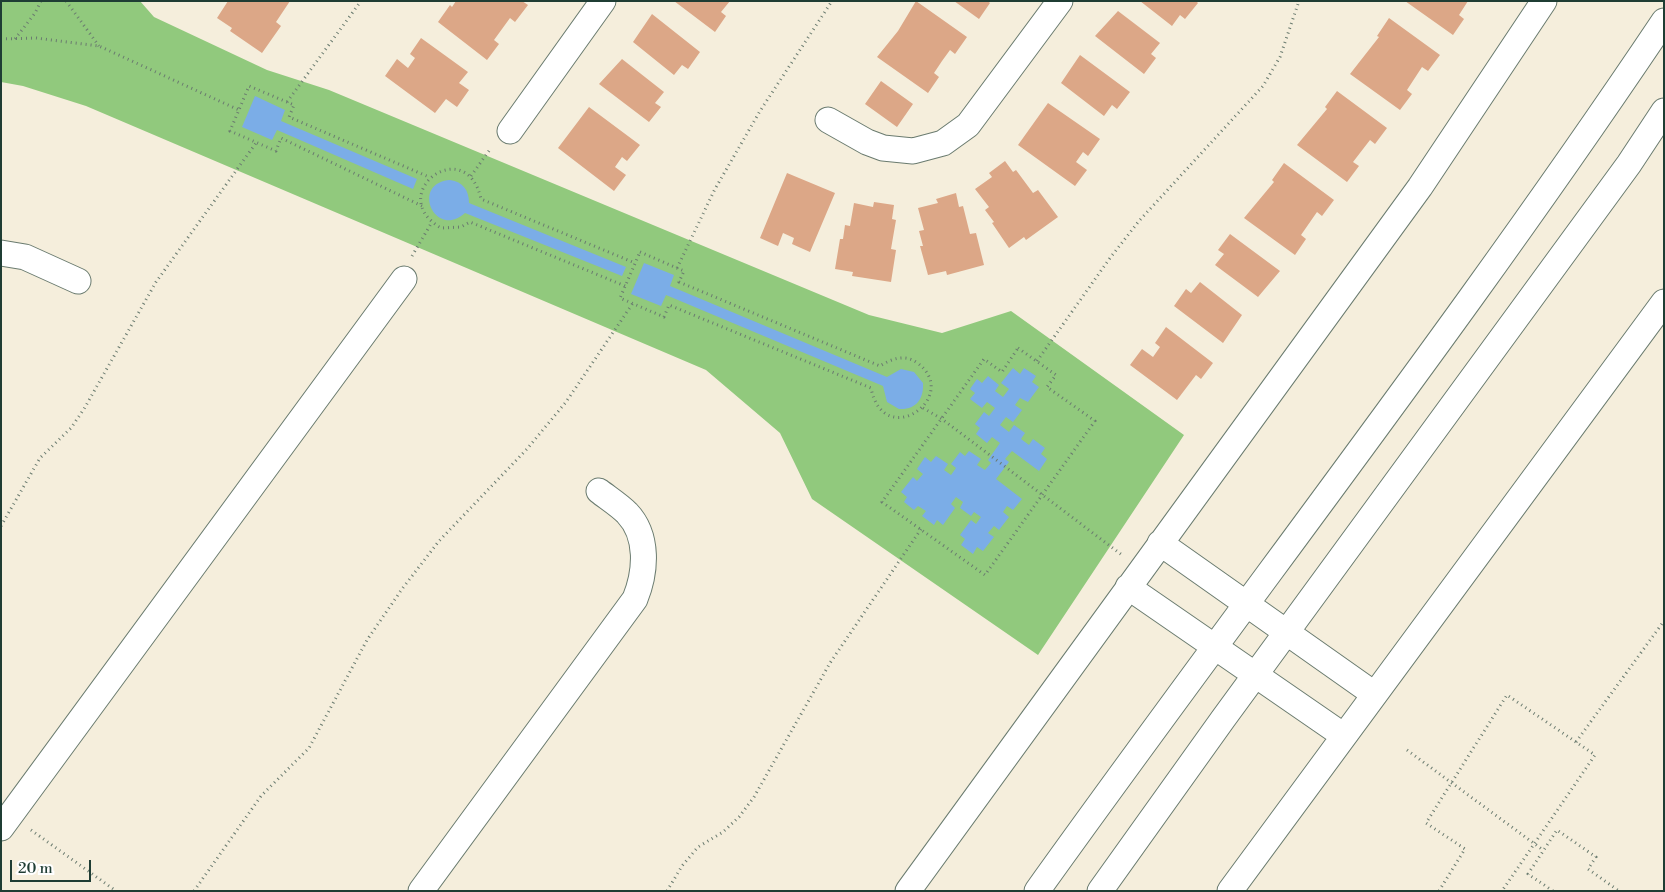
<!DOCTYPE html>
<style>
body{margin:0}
#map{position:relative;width:1665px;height:892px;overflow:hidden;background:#f5eedc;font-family:"Libre Bodoni",serif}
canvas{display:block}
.frame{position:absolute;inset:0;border:2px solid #1f3d34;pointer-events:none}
.scale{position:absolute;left:10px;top:860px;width:81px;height:22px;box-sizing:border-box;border:2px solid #1f3d34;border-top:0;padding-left:6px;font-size:15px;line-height:18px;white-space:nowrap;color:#1f3d34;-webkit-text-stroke:4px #fff;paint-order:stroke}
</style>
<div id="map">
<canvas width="1665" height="892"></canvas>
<div class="frame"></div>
<div class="scale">20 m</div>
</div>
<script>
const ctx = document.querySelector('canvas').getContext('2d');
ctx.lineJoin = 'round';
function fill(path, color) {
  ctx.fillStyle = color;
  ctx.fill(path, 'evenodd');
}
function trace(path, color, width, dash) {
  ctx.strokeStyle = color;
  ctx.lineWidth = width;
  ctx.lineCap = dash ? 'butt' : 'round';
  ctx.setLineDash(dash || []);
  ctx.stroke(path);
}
const green = new Path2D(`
 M1,1H140L154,17L267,70L329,90L869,315L942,333L1011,311L1184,435L1038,655L812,499L780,433L706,370L86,106L23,86L1,82Z`);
const water = new Path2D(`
 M255,96L285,110L281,121L417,179L413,189L277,130L272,140L242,127Z
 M450,180C463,182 469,190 469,203L626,267L622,276L465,213C435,240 410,183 450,180Z
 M644,263L674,275L670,286L887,377L901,369L914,372L923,383C924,399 916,410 899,409L887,402L883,386L666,295L661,306L631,294Z
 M1013,368L1020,374L1024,368L1036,376L1032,382L1039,387L1028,402L1020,398L1015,405L1022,410L1013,422L1006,417L1000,425L1009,432L1014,425L1025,433L1021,439L1029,445L1033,439L1045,448L1041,454L1047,459L1039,471L1012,451L1005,459L1009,462L996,479L1022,499L1013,510L1007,506L1003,512L1009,517L999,530L994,526L988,533L994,537L983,551L977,547L973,554L961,545L965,539L960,535L971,520L976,524L981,517L974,512L971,516L960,508L963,502L956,497L951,504L955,508L943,525L937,520L934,525L922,516L926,511L918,506L914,510L904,502L907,497L901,492L913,477L917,481L923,474L917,469L925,457L931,462L936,456L948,464L944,470L951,475L956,468L951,464L960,452L965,456L969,451L981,459L977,465L985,470L991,463L988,460L1000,443L992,437L987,443L976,434L980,428L975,424L984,412L989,416L995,408L987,402L982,408L970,399L975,393L970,389L977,379L982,383L988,376L999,385L995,391L1003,397L1009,389L1001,383Z`);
const building = new Path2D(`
 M228,1H290L276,22L281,26L262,53L230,31L232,28L217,18Z
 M456,1H522L528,5L515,22L510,18L494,40L499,44L487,60L438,22L450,5L452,7Z
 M674,1H730L721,12L726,16L715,32Z
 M916,1L967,37L955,54L950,50L942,61L934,73L939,77L928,93L877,57L898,31Z
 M954,1H988L990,3L979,19Z
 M1140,1H1196L1198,3L1185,19L1180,15L1172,26Z
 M1405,1H1468L1459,15L1464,19L1453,35Z
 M1118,11L1160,43L1151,54L1156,58L1144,74L1095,36Z
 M652,14L700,52L688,69L682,65L674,75L633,42Z
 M1389,18L1440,55L1428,71L1422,67L1407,90L1412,94L1400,110L1350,74L1379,37L1377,36Z
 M421,38L468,72L459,83L469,90L457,107L446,99L435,113L385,76L397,59L408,68L415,58L410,54Z
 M1080,55L1130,92L1117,109L1112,105L1104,116L1061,83Z
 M622,59L664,92L655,103L661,107L649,122L599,84Z
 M881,81L913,104L897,127L865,104Z
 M1337,91L1387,128L1375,144L1370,140L1353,162L1359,166L1347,182L1297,145L1327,109L1325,107Z
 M1048,103L1100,139L1088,156L1083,152L1076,162L1087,170L1075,186L1018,145Z
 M589,107L640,145L627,161L622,157L615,167L626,175L614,191L558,148Z
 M1005,161L1013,172L1016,170L1033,193L1038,190L1058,217L1026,240L1024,237L1009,248L992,223L994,222L985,210L989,207L975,189L992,177L989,173Z
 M1284,163L1334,200L1322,216L1317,212L1301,235L1306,239L1295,255L1244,218L1274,182L1272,180Z
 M787,173L835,193L810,252L792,244L794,238L783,233L778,246L760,238Z
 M956,193L959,207L963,206L970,234L976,233L984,265L947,275L946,271L928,275L920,246H923L919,231L924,230L918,208L938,203L936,199Z
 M874,202L894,205L892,219L896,220L891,249L896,250L891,282L852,276L853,272L835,269L840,239H843L845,225L850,226L854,203L873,207Z
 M1230,234L1280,271L1258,297L1215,265L1224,254L1218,250Z
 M1200,282L1242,315L1223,343L1174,306L1186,289L1191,293Z
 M1166,327L1213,363L1201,379L1196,375L1177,400L1130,365L1142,349L1153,357L1160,347L1155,343Z`);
const path = new Path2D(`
 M66,1L99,46
 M1,39L36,38L99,46L239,110
 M15,39L35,13L41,1
 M287,102L361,1
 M471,176L491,148
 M422,206L281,138L276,151L230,131L249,86L294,105L289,117L429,177
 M640,252L684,271L679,282L880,366C891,359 904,354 916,362C964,395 884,453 871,388L669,305L664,317L620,298Z
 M412,256L432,222
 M677,268L715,189L760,111L832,1
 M625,286L470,222L461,227L441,228C383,194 466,132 481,199L635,263
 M1018,348L1056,375L1047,387L1095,421L985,575L882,502L984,359L1002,372Z
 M1037,361L1110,258L1139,221L1263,86L1280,57L1299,1
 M923,408L942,419L1122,555
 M1,526L40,458L71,428L84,409L156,282L256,143
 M1576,742L1664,621
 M1407,750L1543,850
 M31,830L116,891
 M194,891L261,796L309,748L367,640L402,589L439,541L527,449L566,402L633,303
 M667,891L682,866L698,847L723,832L739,817L754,797L830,663L921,529
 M1439,891L1465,849L1426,823L1507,695L1595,755L1502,891
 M1553,891L1528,874L1557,830L1596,857L1588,869L1619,891`);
const minor = new Path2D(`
 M828,120L867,142L883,148L913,151L943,143L968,125L1060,1
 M510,131L603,1
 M1,253L25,257L78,281
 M1160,543L1374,694
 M1128,587L1344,736
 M1,828L404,279
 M421,891L635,599C646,572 649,536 627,513C619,505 608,498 599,491
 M908,891L1420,187L1544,1
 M1037,891C1245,600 1465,318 1664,21
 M1100,891L1223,719L1629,164L1664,111
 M1230,891L1664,302`);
fill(green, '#91c97d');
fill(water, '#7bade7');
fill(building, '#dca787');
trace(minor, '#6a7b6f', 27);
trace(path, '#6a7b6f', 3, [1, 4]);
trace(minor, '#fff', 25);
</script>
